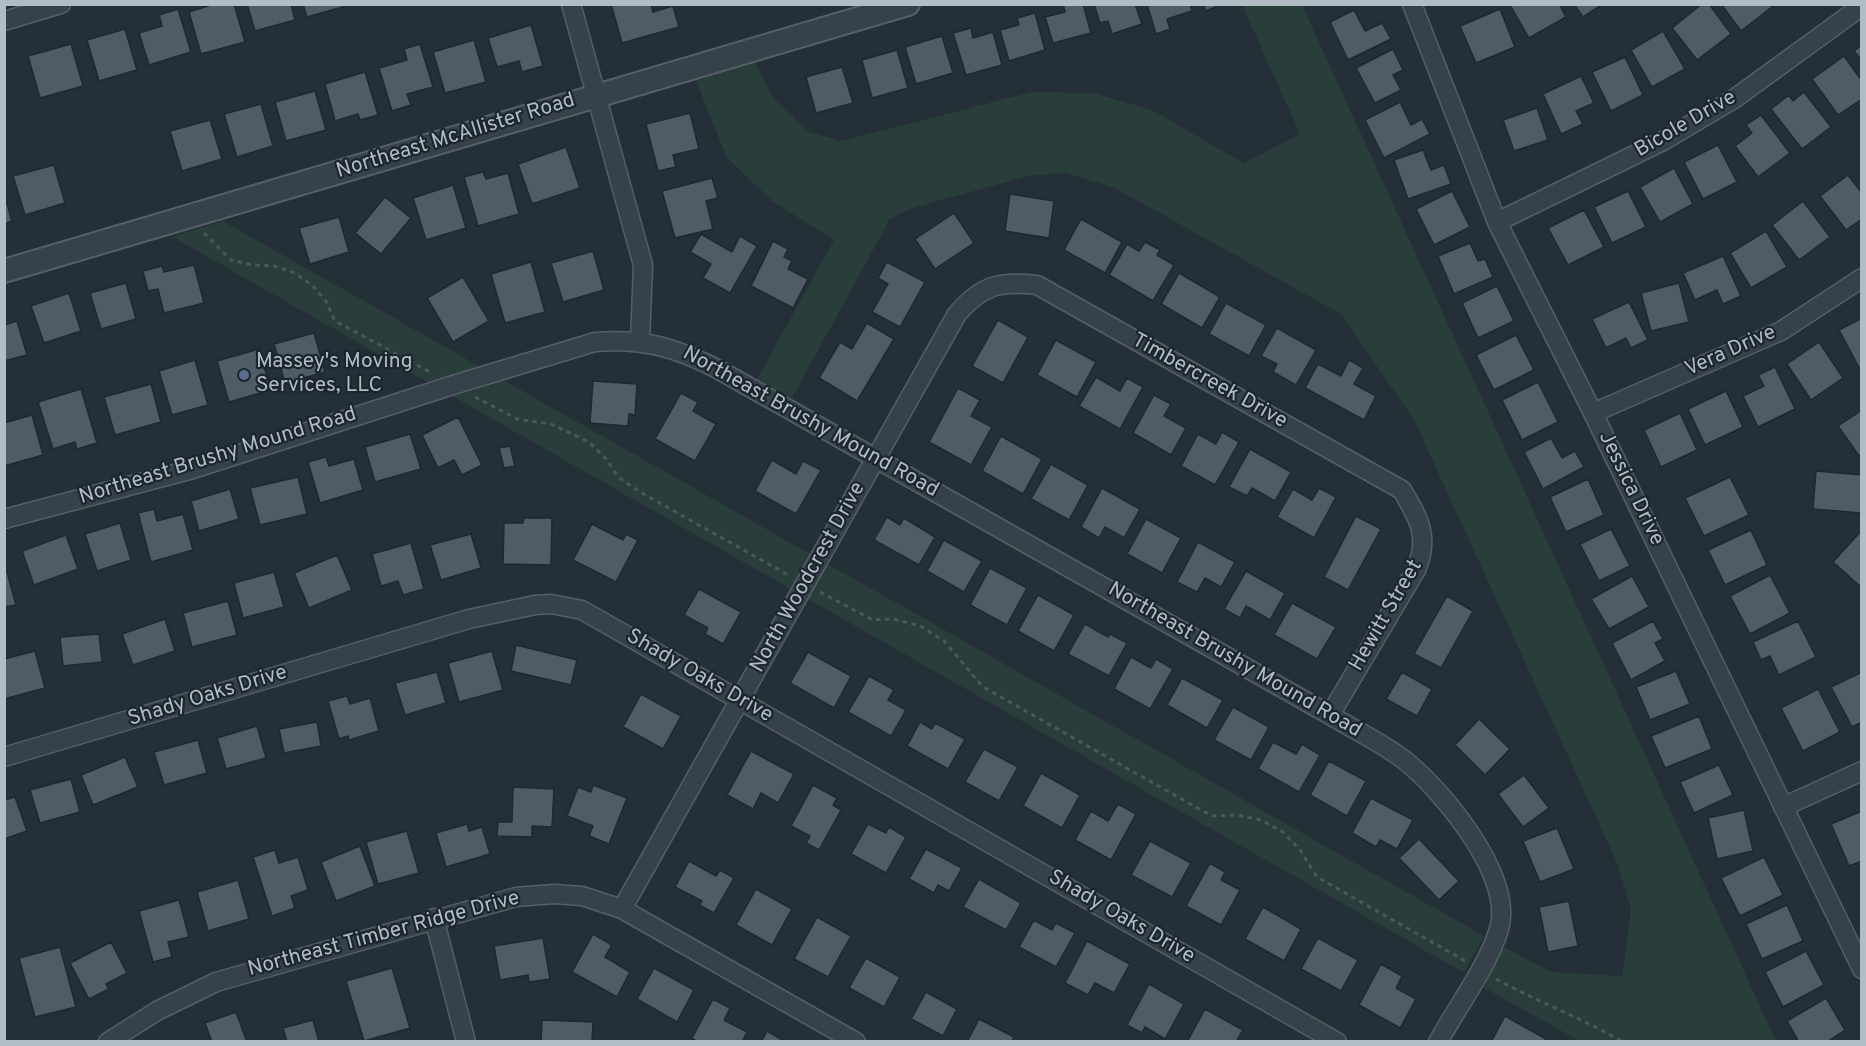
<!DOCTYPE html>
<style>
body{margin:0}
#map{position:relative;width:1866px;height:1046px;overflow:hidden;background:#242f38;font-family:Overpass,sans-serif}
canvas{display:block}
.frame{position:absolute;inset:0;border:6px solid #b2bcc5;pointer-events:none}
</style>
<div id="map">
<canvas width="1866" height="1046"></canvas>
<div class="frame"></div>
</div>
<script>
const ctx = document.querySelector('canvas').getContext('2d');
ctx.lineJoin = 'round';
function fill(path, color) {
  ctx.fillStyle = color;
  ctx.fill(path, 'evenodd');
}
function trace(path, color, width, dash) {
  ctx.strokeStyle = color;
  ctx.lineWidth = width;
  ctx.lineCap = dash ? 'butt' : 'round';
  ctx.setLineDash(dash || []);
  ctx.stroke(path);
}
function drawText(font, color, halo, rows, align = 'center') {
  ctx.font = font + ' Overpass,sans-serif';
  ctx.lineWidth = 4.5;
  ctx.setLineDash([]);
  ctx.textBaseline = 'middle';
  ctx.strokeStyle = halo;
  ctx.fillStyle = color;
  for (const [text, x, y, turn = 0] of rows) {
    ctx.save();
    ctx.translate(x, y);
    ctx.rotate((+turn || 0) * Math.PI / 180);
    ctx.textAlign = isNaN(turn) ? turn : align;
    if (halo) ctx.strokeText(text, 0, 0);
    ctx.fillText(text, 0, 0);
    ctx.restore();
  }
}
const green = new Path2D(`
 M1242,5H1302L1776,1041H1575L1576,1039L1481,986L1505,947L1551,972L1622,976L1631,910L1618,865L1414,420L1341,314L1115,188L1065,173L1028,176L913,208L890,219L792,398L757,379L834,240L772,201L727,158L696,81L755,62L773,98L809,132L841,141L1032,92L1093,93L1152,110L1244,163L1300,134Z
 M223,221L1484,936L1464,973L173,237Z`);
const building = new Path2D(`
 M234,4L245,42L201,54L189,12L214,4Z
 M247,4H291L295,20L255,31Z
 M303,4H350V5L307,17Z
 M611,4H651L653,12L673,6L679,27L622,43Z
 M1063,4H1083L1091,33L1053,43L1045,17L1065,12Z
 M1094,4H1135L1142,24L1112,34L1108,21L1100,23Z
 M1147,4H1190L1192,11L1167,19L1170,29L1156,34Z
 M1203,4H1222L1206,11Z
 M1559,4L1566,17L1529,38L1510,5Z
 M1574,4H1603L1583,17Z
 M1702,4H1709L1731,34L1697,60L1672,28Z
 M1721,4H1770L1772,7L1741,31Z
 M178,9L191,52L149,65L139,33L162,26L159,15Z
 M1500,9L1515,47L1476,63L1460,26Z
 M1354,10L1365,31L1382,23L1391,39L1348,60L1330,22Z
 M1035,13L1045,50L1009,61L1000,30L1019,25L1017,18Z
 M531,25L543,66L522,72L519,61L497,67L488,38Z
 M971,28L973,38L993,32L1002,65L966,75L953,33Z
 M125,29L137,70L99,81L87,40Z
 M1663,31L1685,69L1652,87L1631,50Z
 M942,36L953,73L916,84L905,47Z
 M474,40L486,82L445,93L433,52Z
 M71,44L83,86L40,98L28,56Z
 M420,44L433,87L407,94L411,105L392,111L379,68L407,60L404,49Z
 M1862,45V61L1854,51Z
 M1393,49L1403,70L1393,75L1401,90L1375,103L1356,68Z
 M897,50L908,88L872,98L862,60Z
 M1844,56L1862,81V99L1838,115L1812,79Z
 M1625,57L1643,95L1611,111L1592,72Z
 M842,67L853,103L816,113L806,77Z
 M365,72L378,115L360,120L358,114L335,121L325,84Z
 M1581,76L1594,103L1576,111L1583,124L1561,134L1543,94Z
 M315,91L326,130L286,141L275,102Z
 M1804,92L1831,127L1802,149L1771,109L1789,95L1793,101Z
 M1400,102L1411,125L1422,119L1430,134L1384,158L1365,120Z
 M261,104L273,146L237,157L224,114Z
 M1537,108L1548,140L1514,151L1503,120Z
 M690,113L699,149L673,155L676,167L658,171L646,124Z
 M1761,115L1790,153L1758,177L1735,146L1752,133L1746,125Z
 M210,120L222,159L182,171L170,131Z
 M1718,145L1737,182L1703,199L1684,162Z
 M566,147L580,188L532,204L518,164Z
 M1423,150L1431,170L1444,165L1451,184L1408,199L1394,160Z
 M54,165L65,203L25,215L13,176Z
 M1674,168L1693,204L1660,222L1640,187Z
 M483,172L486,179L508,173L519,214L478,226L464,177Z
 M1848,175L1862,193V219L1846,230L1820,196Z
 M712,178L718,198L706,201L713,229L675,238L662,191Z
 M453,185L466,228L426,240L413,198Z
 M1452,191L1470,227L1434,245L1416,209Z
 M1628,191L1646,227L1612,243L1594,207Z
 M4,194L12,221L4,224Z
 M1010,194L1054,201L1049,238L1005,231Z
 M385,197L411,218L381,254L355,233Z
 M1803,201L1830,237L1799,260L1772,225Z
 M1584,210L1604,247L1568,265L1548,228Z
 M954,213L974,243L935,269L915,239Z
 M339,217L349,252L310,264L299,228Z
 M1081,219L1122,242L1105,273L1064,250Z
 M1766,231L1787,267L1751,288L1730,253Z
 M701,234L732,252L740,236L757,246L730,293L703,278L711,264L690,252Z
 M773,241L788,249L784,257L792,261L788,269L808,279L793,308L751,286Z
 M1145,242L1160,250L1157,255L1174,265L1153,301L1109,275L1127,244L1139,251Z
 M1470,243L1478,261L1485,259L1493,277L1454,294L1438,256Z
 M593,251L604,290L563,302L551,263Z
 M1723,256L1741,296L1723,304L1717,290L1695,300L1683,273Z
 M531,262L545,312L505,323L491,274Z
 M887,262L925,282L900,327L872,312L888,284L878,278Z
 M194,265L204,303L164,313L158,289L148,291L143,271L162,266L164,272Z
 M1179,273L1220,297L1202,328L1161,304Z
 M463,277L489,321L453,342L427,298Z
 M126,283L136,319L101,329L90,293Z
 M1679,283L1689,322L1651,331L1641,293Z
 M1497,286L1514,321L1478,338L1462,303Z
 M69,293L81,331L44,343L31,306Z
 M1629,302L1648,340L1631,348L1626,338L1606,348L1592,319Z
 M1226,303L1266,325L1249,356L1209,334Z
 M1862,318V371H1861L1839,330Z
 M998,320L1028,337L1003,383L972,366Z
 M17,321L27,355L4,361V325Z
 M867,323L894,339L857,401L819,378L840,342L852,349Z
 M1277,328L1316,350L1296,385L1273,372L1277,364L1261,356Z
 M314,333L325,372L285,383L274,344Z
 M1516,335L1534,370L1494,390L1476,355Z
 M1056,340L1096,362L1077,397L1037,375Z
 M1819,342L1843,378L1811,400L1787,364Z
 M259,349L271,390L229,402L217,361Z
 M195,360L208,405L172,415L159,371Z
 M1349,360L1363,368L1354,384L1376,396L1364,420L1305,388L1318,364L1341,376Z
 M1775,367L1795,409L1758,427L1743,396L1764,386L1758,375Z
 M1096,377L1120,391L1127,378L1143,387L1120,429L1079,406Z
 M593,381L637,384L635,415L629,414L628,426L590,423Z
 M1538,382L1558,422L1522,440L1502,400Z
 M151,384L161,422L115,435L104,397Z
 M958,388L980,400L971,416L992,427L971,465L929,442Z
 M81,389L97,443L77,449L75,442L53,449L38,402Z
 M1726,391L1743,427L1705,445L1688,409Z
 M681,393L698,402L693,411L716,424L695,461L655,439Z
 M1154,395L1171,404L1164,416L1186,428L1171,455L1133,433Z
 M1862,410V460L1838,426Z
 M1680,413L1697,450L1661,467L1644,430Z
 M32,415L43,455L4,466V423Z
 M458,417L482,465L462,475L454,460L438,468L422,435Z
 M1222,432L1239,442L1215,485L1181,466L1198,434L1216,444Z
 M410,434L421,469L375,482L365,447Z
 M1001,436L1042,459L1023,494L982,471Z
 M1551,438L1562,458L1575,451L1584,467L1543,489L1524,452Z
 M510,446L515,466L504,468L499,448Z
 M1250,449L1291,472L1275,501L1252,488L1247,496L1229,487Z
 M326,457L329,466L354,459L363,490L320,503L308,462Z
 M772,460L796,474L803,461L821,470L796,514L755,491Z
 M1051,464L1088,485L1069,520L1031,499Z
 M1816,471L1862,475V513L1813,509Z
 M298,477L307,514L260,525L250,488Z
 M1730,477L1749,515L1704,536L1685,498Z
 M1588,479L1604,515L1566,532L1550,497Z
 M1102,488L1140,509L1124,538L1105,527L1099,538L1081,527Z
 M1319,488L1336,497L1314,538L1277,517L1293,489L1312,500Z
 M230,489L239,519L199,531L191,501Z
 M154,509L157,521L183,514L193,550L151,562L138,513Z
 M1356,516L1381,529L1348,590L1324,577Z
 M887,517L900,525L904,518L935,537L919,565L874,540Z
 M524,518H552L551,565L503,564L504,523H523Z
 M1146,519L1181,538L1162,573L1127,554Z
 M120,523L131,560L97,571L85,534Z
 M592,524L623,540L626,534L638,540L616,582L573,560Z
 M1611,529L1630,566L1599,581L1580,544Z
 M1751,530L1767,565L1725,585L1708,550Z
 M1862,530V588L1833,562Z
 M471,534L481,568L441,580L430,545Z
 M66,535L78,569L34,585L22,551Z
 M944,540L982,561L964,592L927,571Z
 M1198,542L1235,562L1221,587L1205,578L1197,592L1177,582Z
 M411,543L424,589L403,595L398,581L381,586L372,554Z
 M337,555L352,590L309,608L294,573Z
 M4,561L16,605L4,607Z
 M990,568L1027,588L1007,625L970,605Z
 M1246,571L1285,593L1270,620L1246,606L1240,618L1224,609Z
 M274,572L284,607L243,618L234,583Z
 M1770,575L1790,613L1750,634L1730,596Z
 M1632,576L1649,607L1609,629L1591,599Z
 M699,589L741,612L723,644L705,634L708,628L684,615Z
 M1038,595L1074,615L1054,651L1018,631Z
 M1447,596L1473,611L1441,668L1414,654Z
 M228,601L237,635L192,647L183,613Z
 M1292,603L1336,627L1317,659L1274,635Z
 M165,619L175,651L133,665L122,634Z
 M1653,621L1663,639L1655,643L1665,661L1631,680L1612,643Z
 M1798,621L1816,657L1779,675L1770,656L1761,660L1753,642Z
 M1085,624L1108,637L1110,634L1127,643L1109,676L1068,654Z
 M99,634L102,662L63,666L60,637Z
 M516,645L577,660L571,685L511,671Z
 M35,651L45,688L4,699V659Z
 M492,651L503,690L459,702L448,663Z
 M808,652L851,676L834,708L790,683Z
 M1131,657L1151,668L1156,659L1173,669L1150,709L1114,689Z
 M1676,671L1690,704L1650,720L1636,687Z
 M437,672L446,703L405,715L395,683Z
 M1402,672L1432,689L1417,716L1386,699Z
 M1862,672V722L1852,727L1831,687Z
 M869,676L894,690L888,700L906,710L891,736L848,712Z
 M1182,678L1223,700L1207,728L1167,705Z
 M1818,689L1840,732L1803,751L1781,708Z
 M641,694L681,716L663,749L623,727Z
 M347,696L350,704L370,698L379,731L349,740L348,736L339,739L328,701Z
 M1233,707L1269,727L1251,760L1214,740Z
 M1699,716L1712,749L1665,768L1651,736Z
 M1479,719L1510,749L1485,775L1455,745Z
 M317,722L321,746L284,753L279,729Z
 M920,722L932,729L935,723L965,739L948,769L907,746Z
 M257,726L266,758L226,769L217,738Z
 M198,740L207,773L164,785L154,752Z
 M1273,742L1296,754L1302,744L1320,755L1299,792L1258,769Z
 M984,749L1018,767L999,801L965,782Z
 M751,751L794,774L778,803L761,793L753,809L727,795Z
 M125,757L138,787L93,805L81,775Z
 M1329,761L1366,781L1347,816L1310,795Z
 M1719,765L1733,795L1694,813L1680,782Z
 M1041,773L1080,795L1062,828L1023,806Z
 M1524,775L1549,808L1523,827L1498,794Z
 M71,779L80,812L40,823L30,790Z
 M593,785L627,798L609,844L589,836L593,826L567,816L578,787L591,792Z
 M813,785L837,798L833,805L841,810L819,850L806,843L810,836L791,826Z
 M513,787L554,789L552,827L532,826V837L497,836L498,822H512Z
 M15,797L27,831L4,839V800Z
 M1371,798L1413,820L1397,849L1380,840L1376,847L1352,833Z
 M1118,804L1136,814L1111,860L1075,840L1091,811L1108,821Z
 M1744,810L1753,851L1717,859L1708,818Z
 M1862,811V861L1849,866L1831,824Z
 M467,824L469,831L482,827L490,854L446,867L436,833Z
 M868,824L886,833L889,827L906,837L886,873L851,854Z
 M1557,828L1574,869L1540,882L1523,841Z
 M407,831L419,873L378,884L366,842Z
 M1419,839L1459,881L1439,900L1399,858Z
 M1150,841L1191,863L1172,897L1131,875Z
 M360,846L375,886L336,901L321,862Z
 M926,849L962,868L949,891L938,885L934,893L909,879Z
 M275,850L279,863L298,857L308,890L291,896L295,908L272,916L253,857Z
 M1764,857L1783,895L1740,916L1721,878Z
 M689,861L716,876L720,870L734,878L714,913L699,905L702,901L675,887Z
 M1210,863L1225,872L1221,880L1240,890L1221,925L1186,906Z
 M979,879L1021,903L1006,930L963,907Z
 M238,880L249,919L208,931L197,892Z
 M756,889L792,909L772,945L736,925Z
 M179,900L189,937L168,942L172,957L153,962L139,911Z
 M1569,901L1578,946L1548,952L1539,907Z
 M1787,905L1803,941L1762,959L1746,924Z
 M1263,907L1301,929L1284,961L1245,939Z
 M817,917L851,936L828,977L794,959Z
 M1034,920L1052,930L1056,923L1075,933L1056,967L1019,947Z
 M593,934L612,945L605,957L630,972L617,997L572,972Z
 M543,938L550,979L529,982L528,975L500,980L494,946Z
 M1318,938L1358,960L1341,991L1301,969Z
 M1087,941L1130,964L1114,993L1095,983L1088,995L1065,983Z
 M111,942L127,973L106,984L109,989L89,999L70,963Z
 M60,947L76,1007L35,1017L19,958Z
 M1806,951L1824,985L1783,1007L1765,972Z
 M866,958L900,977L884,1007L849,988Z
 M1381,964L1402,976L1396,988L1416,999L1400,1028L1359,1005Z
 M392,968L410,1028L364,1041L346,981Z
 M654,968L694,990L677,1022L637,999Z
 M1149,984L1184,1004L1165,1039L1145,1027L1142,1033L1127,1025Z
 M926,992L957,1009L943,1036L911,1019Z
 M1826,998L1845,1030L1827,1042H1799L1787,1021Z
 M713,999L730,1008L724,1020L747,1032L742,1042H698L692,1038Z
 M1205,1009L1243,1030L1236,1042H1187Z
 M236,1012L247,1042H212L205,1023Z
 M1505,1016L1546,1039L1544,1042H1491Z
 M979,1019L1014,1037L1012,1042H967Z
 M313,1020L319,1042H287L283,1028Z
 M542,1020L593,1022L592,1042H535L541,1040Z
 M767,1031L786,1042H761Z`);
const path = new Path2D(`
 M204,233L231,260L253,265L274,266L295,273L312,285L326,301L335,321L432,373
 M475,397L517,419L551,424L589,442L606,459L618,477L640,492L790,576
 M820,592L873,620L893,619L920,626L944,641L983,687L1201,810L1213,816L1237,815L1261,820L1283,832L1300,850L1317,877L1467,962
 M1496,979C1538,1002 1582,1018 1623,1042`);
const minor = new Path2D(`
 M571,4L643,265L640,342
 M1412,4L1497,222L1593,413L1862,969
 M4,21L61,4
 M1497,222L1663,141L1734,99L1862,6
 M1593,413L1781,331L1862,278
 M4,519L193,469L453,385L595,342C645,338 677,348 721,371L1330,715C1356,731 1385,744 1408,763C1445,794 1514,877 1499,929C1489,964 1456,1009 1438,1042
 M4,757L469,619L535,605L551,604L582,610L1337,1042
 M1783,807L1862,771
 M622,909L957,314C982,285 999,281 1037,285L1402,490C1419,519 1430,537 1416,570L1330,715
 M434,918L466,1042
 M108,1042L157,1011L216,982L516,897L554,894L582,896L622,909L856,1042`);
const tertiary = new Path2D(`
 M4,271C305,182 607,95 908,4`);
const markers = [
 [244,375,6,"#5c6f8a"]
];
const streetNames = [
 ["Bicole Drive",1686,125,-30],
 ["Northeast McAllister Road",456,137,-17],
 ["Vera Drive",1731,352,-24],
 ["Timbercreek Drive",1209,382,29],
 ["Northeast Brushy Mound Road",810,423,29],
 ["Northeast Brushy Mound Road",218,457,-17],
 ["Jessica Drive",1630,489,64],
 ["North Woodcrest Drive",809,578,-61],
 ["Hewitt Street",1387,616,-60],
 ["Northeast Brushy Mound Road",1234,661,30],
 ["Shady Oaks Drive",699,677,30],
 ["Shady Oaks Drive",208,697,-17],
 ["Shady Oaks Drive",1121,918,30],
 ["Northeast Timber Ridge Drive",384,935,-15]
];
const poiNames = [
 ["Massey's Moving",256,363],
 ["Services, LLC",256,387]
];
fill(green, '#293d3b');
fill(building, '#4f5c67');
trace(building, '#1e2830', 1.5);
trace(minor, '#555f67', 21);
trace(tertiary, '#555f67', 26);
trace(path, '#475a5a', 3, [4.5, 4.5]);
trace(minor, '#374149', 18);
trace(tertiary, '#374149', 22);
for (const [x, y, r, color] of markers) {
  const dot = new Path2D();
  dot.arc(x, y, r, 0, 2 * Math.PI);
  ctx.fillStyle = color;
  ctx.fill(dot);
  trace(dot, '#1c262e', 2);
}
drawText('21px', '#b2bcc5', '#1c262e', streetNames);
drawText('21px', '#b2bcc5', '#1c262e', poiNames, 'left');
</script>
